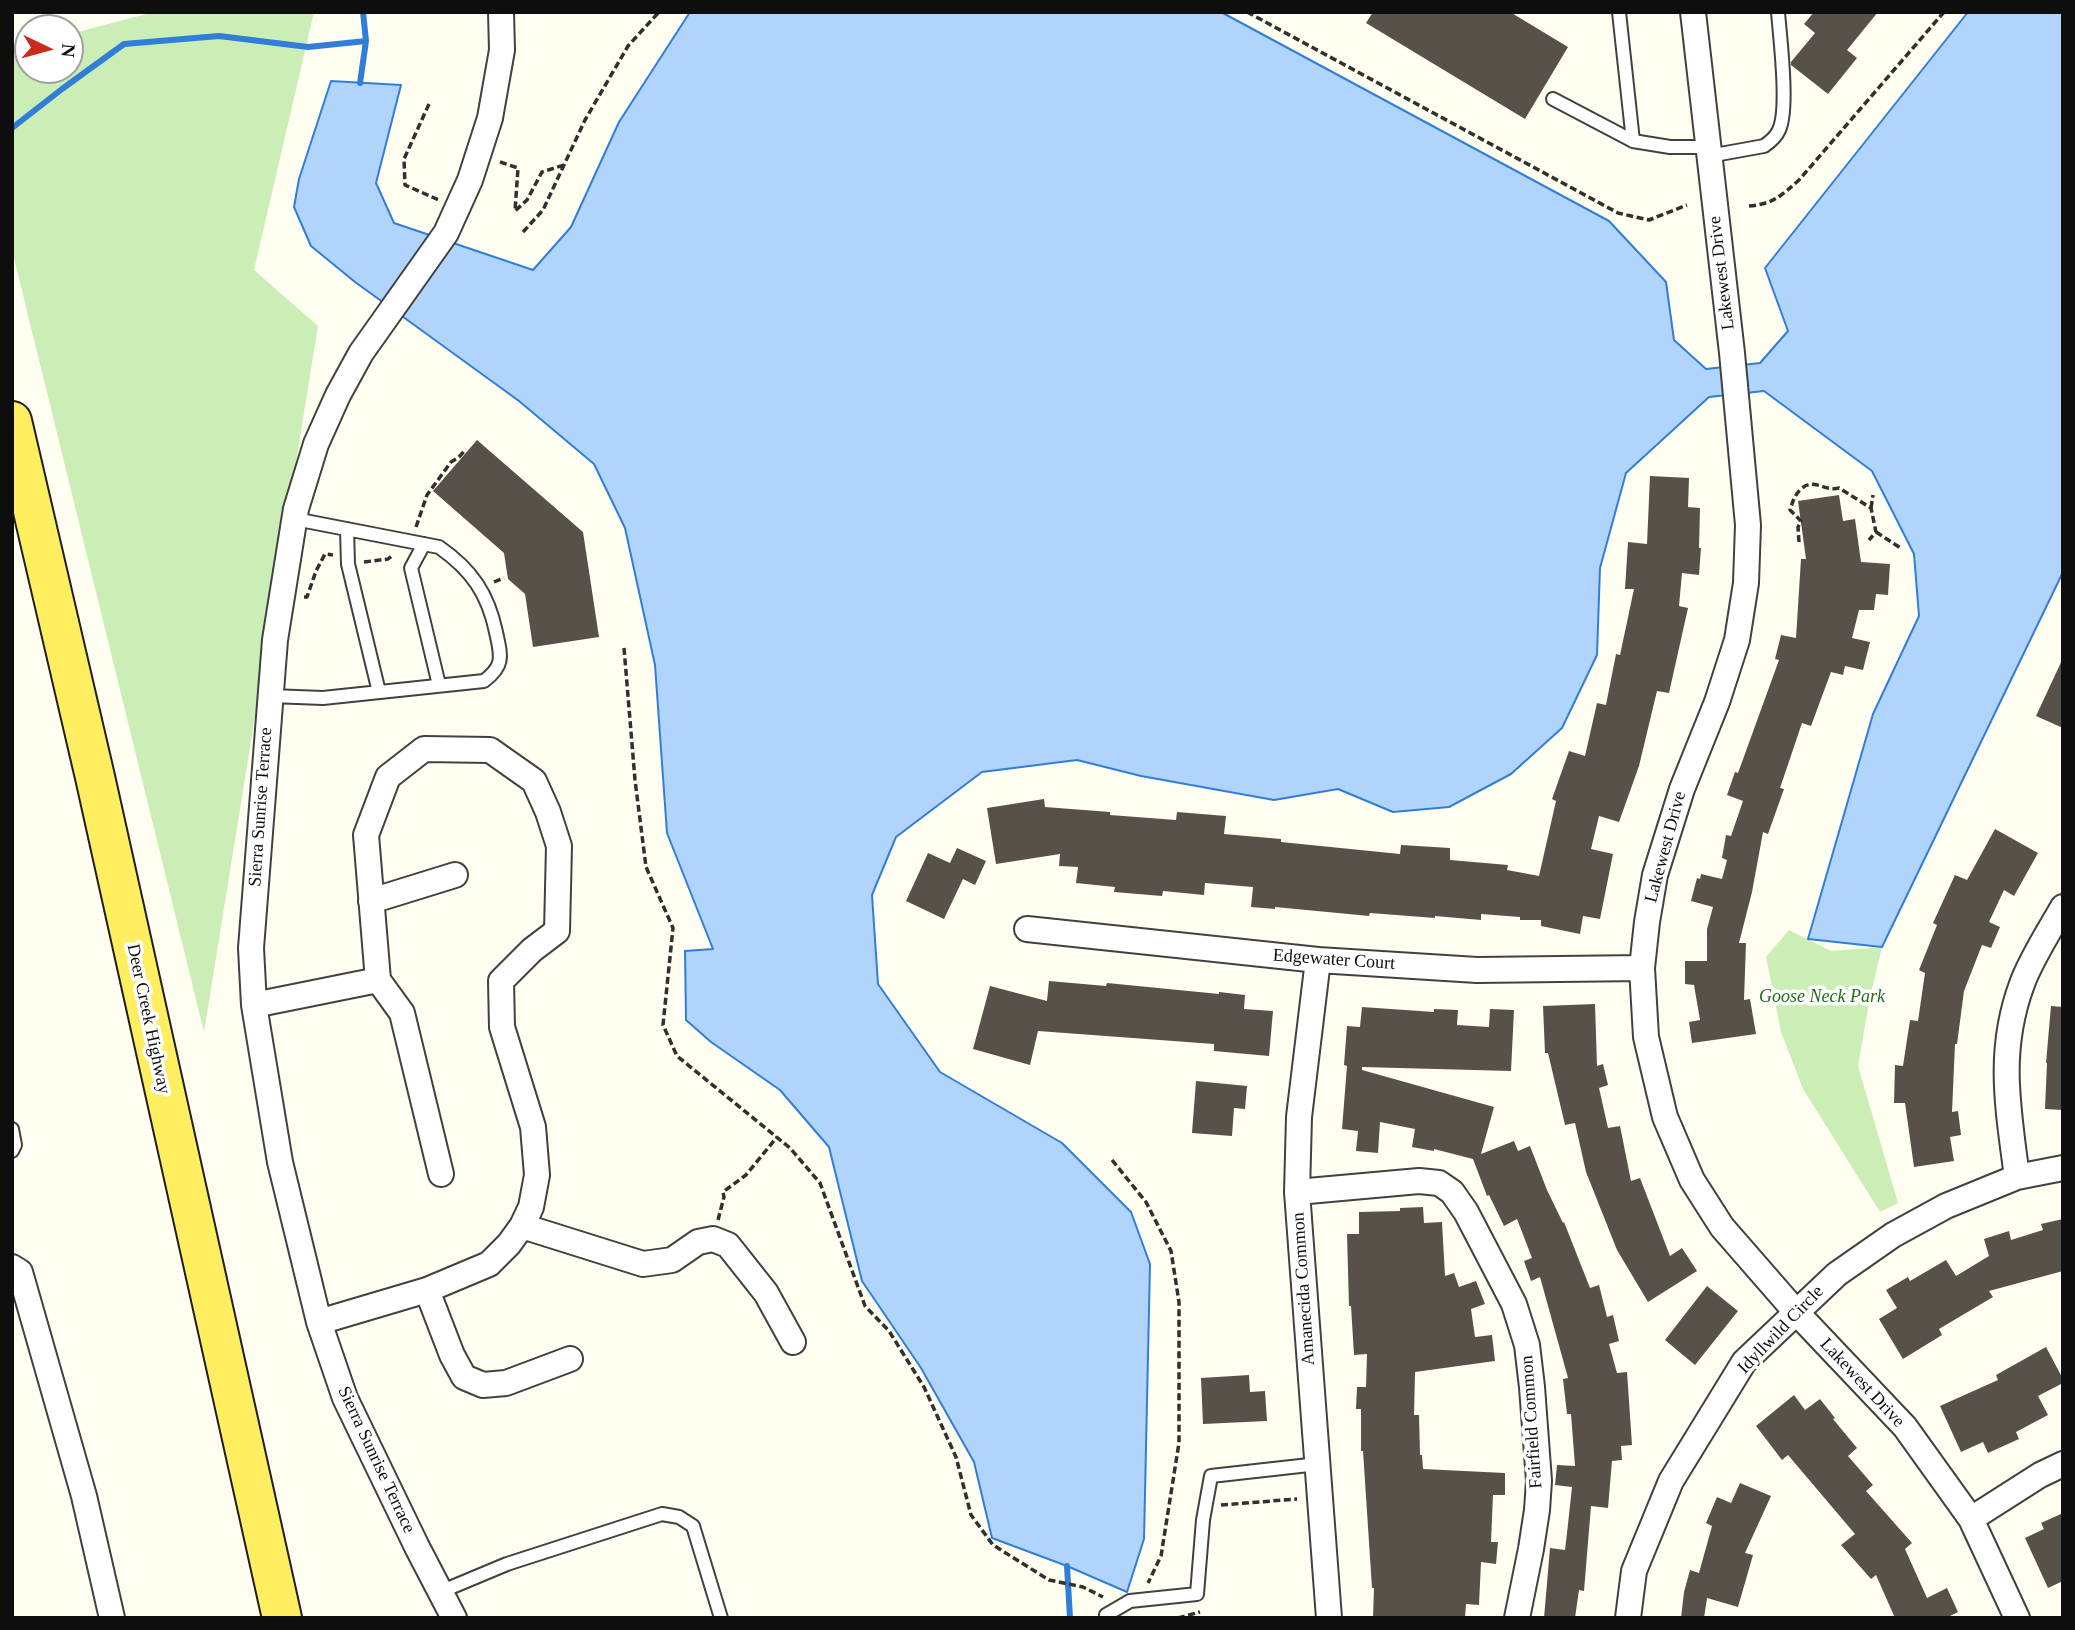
<!DOCTYPE html>
<style>
body{margin:0}
#map{position:relative;width:2075px;height:1630px;overflow:hidden;background:#fffef0;font-family:"Times New Roman",serif}
canvas{display:block}
.frame{position:absolute;inset:0;border:14px solid #0e0e0e;pointer-events:none}
.north{position:absolute;left:14px;top:14px;width:70px;height:70px;box-sizing:border-box;background:#fff;border:2px solid #9f9f9f;border-radius:50%;rotate:95deg;font-size:19px;font-weight:700;line-height:28px;text-align:center;color:#0e0e0e}
.north::after{content:'';display:block;margin:auto;width:24px;height:32px;background:#ca2b1a;clip-path:polygon(50% 0,100% 100%,50% 72%,0 100%)}
</style>
<div id="map">
<canvas width="2075" height="1630"></canvas>
<div class="frame"></div>
<div class="north">N</div>
</div>
<script>
const ctx = document.querySelector('canvas').getContext('2d');
ctx.lineJoin = 'round';
function fill(path, color) {
  ctx.fillStyle = color;
  ctx.fill(path, 'evenodd');
}
function trace(path, color, width, dash) {
  ctx.strokeStyle = color;
  ctx.lineWidth = width;
  ctx.lineCap = dash ? 'butt' : 'round';
  ctx.setLineDash(dash || []);
  ctx.stroke(path);
}
function drawText(font, color, halo, rows, align = 'center') {
  ctx.font = font + ' "Times New Roman",serif';
  ctx.lineWidth = 7;
  ctx.setLineDash([]);
  ctx.textBaseline = 'middle';
  ctx.strokeStyle = halo;
  ctx.fillStyle = color;
  for (const [text, x, y, turn = 0] of rows) {
    ctx.save();
    ctx.translate(x, y);
    ctx.rotate((+turn || 0) * Math.PI / 180);
    ctx.textAlign = isNaN(turn) ? turn : align;
    if (halo) ctx.strokeText(text, 0, 0);
    ctx.fillText(text, 0, 0);
    ctx.restore();
  }
}
const green = new Path2D(`
 M154,12H314L254,270L318,326L204,1032L12,250V50L28,45V70H70V34Z
 M1789,930L1831,951L1882,947L1870,997L1858,1066L1898,1203L1880,1212L1803,1089L1781,1032L1766,957Z`);
const water = new Path2D(`
 M690,12H1221L1609,221L1666,282L1674,340L1706,369L1760,363L1788,331L1765,268L1968,12H2063V572L1882,947L1808,939L1873,714L1919,616L1914,554L1872,471L1764,391L1709,397L1626,473L1600,568L1597,655L1562,728L1511,774L1449,807L1393,812L1338,789L1274,800L1141,776L1077,760L982,772L896,837L872,895L878,984L940,1072L1062,1143L1131,1212L1150,1264L1144,1539L1127,1592L1067,1566L992,1538L974,1462L921,1368L862,1281L829,1147L780,1090L711,1042L686,1020L685,951L713,949L667,833L655,665L625,528L594,464L519,401L355,282L311,246L294,207L299,179L331,81L401,85L376,183L394,223L533,270L571,227L619,122Z`);
const stream = new Path2D(`
 M360,83L366,41L363,12
 M12,128L62,89L124,44L219,36L308,47L366,41
 M1067,1566L1070,1618`);
const building = new Path2D(`
 M1373,12H1510L1568,47L1525,119L1366,23Z
 M1814,12H1878L1847,50L1857,58L1828,94L1791,65V62L1815,33L1804,24Z
 M477,440L583,532L599,637L533,647L525,594L508,579L504,553L433,491Z
 M1650,476L1689,478L1688,507L1700,508L1699,548H1701L1699,575L1682,573L1679,606L1688,608L1669,693L1657,691L1639,766L1619,822L1599,816L1591,849L1613,854L1600,919L1583,916L1580,934L1541,926V920H1520V917L1481,914V920L1435,916V918L1370,913L1369,916L1275,907V909L1251,907L1253,887L1205,883L1204,895L1163,891L1162,896L1114,892L1115,887L1076,883L1078,867L1059,866L1060,854L996,864L987,808L1044,799L1045,807L1110,812V815L1176,820L1177,812L1226,816L1224,834L1281,839V842L1400,854L1401,845L1450,848V860L1508,865L1507,870L1539,876L1556,801L1552,799L1569,751L1585,756L1597,703L1606,705L1616,654L1620,655L1634,589H1625L1628,542L1647,544Z
 M1839,495L1843,521L1855,519L1861,562L1890,564L1888,595L1876,594L1874,610H1859L1852,638L1870,642L1863,670L1845,666L1843,675L1831,672L1811,726L1802,723L1780,788L1784,789L1768,834L1763,832L1752,892L1739,943H1746L1744,1000L1750,999L1756,1034L1692,1043L1689,1022L1700,1020L1694,985L1685,984V961H1707V929L1713,907L1691,901L1697,878L1700,879L1701,874L1722,879L1727,860L1722,858L1726,835L1731,836L1743,801L1727,795L1735,772L1738,773L1779,660L1775,659L1781,635L1796,638L1801,559H1806L1798,501Z
 M2063,658V728L2036,716Z
 M1995,829L2038,853L2014,896L2004,890L1989,922L2000,927L1991,948L1982,945L1964,991L1957,1044H1955L1952,1112L1958,1111L1961,1135L1950,1137L1954,1161L1914,1167L1905,1103H1894L1895,1065L1903,1066L1910,1020L1918,1021L1925,973L1919,970L1937,925L1933,923L1955,875L1967,880Z
 M957,848L986,861L975,885L963,879L944,919L906,901L928,853L950,863Z
 M1049,981L1106,986L1107,983L1219,994V992L1245,995L1244,1009L1273,1011L1269,1056L1214,1051V1044L1038,1031L1030,1065L973,1049L990,986L1047,1001Z
 M1595,1004L1597,1066L1603,1064L1608,1085L1599,1088L1608,1128L1620,1126L1631,1181L1640,1178L1670,1256L1682,1248L1697,1271L1648,1302L1617,1250L1586,1172L1575,1123L1565,1125L1548,1053H1545L1543,1006Z
 M2051,1006L2063,1007V1110L2045,1109L2047,1063H2046Z
 M1362,1007L1434,1012V1009L1458,1010L1457,1025L1489,1027L1490,1009L1514,1010L1511,1071L1362,1067V1070L1494,1107L1481,1154L1514,1141L1518,1151L1530,1146L1547,1190L1563,1223L1564,1222L1590,1288L1599,1285L1607,1317L1613,1315L1619,1341L1609,1344L1617,1373L1627,1372L1632,1445L1621,1446L1622,1460L1612,1461L1608,1508L1591,1506L1584,1591L1579,1590L1575,1618H1544L1550,1548L1565,1550L1567,1533L1572,1487L1555,1485L1557,1465L1575,1466L1571,1414H1567L1563,1379L1568,1378L1540,1277L1531,1281L1524,1261L1532,1258L1517,1219L1504,1226L1489,1195L1487,1196L1473,1159L1434,1149V1151L1412,1147L1415,1129L1380,1122L1378,1153L1356,1151L1358,1131L1342,1129L1347,1066L1344,1065L1347,1026L1360,1027Z
 M1196,1081L1247,1086L1245,1109L1234,1108L1232,1136L1192,1133Z
 M1423,1207L1424,1223L1442,1222L1445,1276L1454,1273L1459,1287L1476,1281L1485,1304L1471,1309L1475,1337L1492,1335L1495,1361L1415,1372L1414,1415H1419L1420,1455H1422L1423,1469L1505,1473V1495H1493L1491,1542H1498L1496,1564L1481,1562L1479,1605L1466,1604L1465,1618H1373L1374,1588H1372L1363,1451H1361V1409H1356L1357,1387H1366L1367,1354L1354,1355L1351,1306H1349L1347,1234H1359V1212L1400,1211V1208Z
 M2063,1219V1271L1989,1291L1993,1297L1939,1329L1942,1335L1903,1359L1879,1319L1897,1308L1886,1290L1908,1277L1910,1281L1946,1260L1956,1276L1989,1256L1984,1239L2009,1231L2011,1240L2043,1230L2041,1224Z
 M1707,1286L1738,1311L1695,1365L1665,1340Z
 M2046,1347L2063,1379V1383L2038,1396L2048,1415L2016,1432L2019,1439L1988,1453L1983,1442L1961,1452L1940,1406L1998,1380L1996,1375Z
 M1249,1375L1250,1392L1265,1391L1267,1421L1203,1424L1201,1378Z
 M1794,1395L1805,1410L1820,1399L1835,1418L1833,1419L1857,1448L1848,1456L1873,1485L1866,1491L1912,1543L1905,1549L1927,1598L1947,1588L1958,1612L1946,1618H1895L1876,1575L1871,1579L1841,1545L1855,1534L1788,1455L1782,1460L1756,1426Z
 M1740,1483L1771,1496L1745,1553L1753,1555L1738,1607L1707,1598L1704,1618H1681L1684,1592L1690,1570L1699,1573L1712,1526L1706,1523L1717,1497L1731,1503Z
 M2063,1513V1581L2048,1588L2025,1538L2044,1529L2041,1523Z`);
const path = new Path2D(`
 M1247,12L1618,213L1649,220L1687,205
 M429,104L404,159L405,185L439,200
 M500,162L518,168L515,211L527,200L542,172L564,165
 M1749,206C1773,204 1781,196 1799,180L1944,12
 M523,232L543,210L585,120L628,46L659,12
 M1871,508L1873,495
 M416,527L427,495L451,462L459,457L466,449
 M1876,532L1902,549
 M1799,542L1798,527L1801,521L1790,510C1793,501 1794,496 1801,489C1814,477 1824,492 1839,488L1871,508L1876,532L1869,540
 M364,562L388,559L393,555
 M494,582L504,578
 M304,597H307L316,571L325,554L333,555
 M624,648L635,780L646,867L673,928L663,1025L677,1056L790,1148L820,1183L865,1306L889,1331L924,1387L956,1457L971,1515L993,1545L1049,1580L1083,1587L1103,1597
 M1112,1160L1146,1202L1171,1251L1179,1302V1443L1161,1556L1148,1583
 M718,1220L724,1197L723,1192L746,1175L777,1137
 M1221,1505L1297,1499
 M1178,1618L1200,1612`);
const lane = new Path2D(`
 M1619,12L1633,141L1670,147H1708
 M1553,99L1633,141
 M1709,156L1764,146C1770,142 1776,137 1779,130C1789,109 1780,38 1778,12
 M347,529L348,564L379,692
 M424,544L411,568L439,685
 M270,696L323,698L484,681C505,665 501,656 496,632C488,594 472,570 439,547L295,519
 M12,1129L15,1145L12,1151
 M440,1592L507,1564L662,1514L679,1517L693,1526L721,1618
 M1106,1618V1615L1130,1601L1197,1594L1203,1520L1211,1476L1318,1464`);
const street = new Path2D(`
 M1693,12L1732,353L1748,525L1746,583L1737,640L1717,702L1682,789L1655,875L1647,922L1642,968L1646,1037L1665,1117L1692,1180L1722,1227L1796,1312L1905,1427L1971,1519L2017,1618
 M371,901L455,875
 M1027,929L1318,960L1477,970L1642,968
 M1318,960L1299,1117L1297,1192L1329,1618
 M378,980L402,1013L441,1174
 M254,1005L378,980
 M2017,1177C2008,1108 1997,1051 2022,984C2031,959 2050,930 2063,907
 M1297,1192L1419,1181L1439,1183L1452,1192L1466,1212L1514,1304L1527,1345L1532,1387L1539,1481L1537,1510L1531,1549L1517,1618
 M522,1226L643,1264L672,1260L698,1242L713,1239L728,1245L766,1293L793,1342
 M12,1267L20,1272L84,1496L112,1618
 M427,1290L452,1355L464,1377L483,1385L506,1383L570,1359
 M319,1322L427,1290L489,1264L509,1244L522,1226L531,1207L537,1175L533,1127L502,1027L501,981L532,950L557,931L559,846L548,812L534,781L490,750L424,749L388,777L366,835L378,980
 M1971,1519L2040,1475L2063,1464
 M454,1618L417,1547L345,1398L319,1322L280,1162L254,1005L251,948L275,640L296,509L316,444L338,395L361,353L446,233L470,180L490,118L502,50L501,12
 M1628,1618L1634,1571L1671,1481L1744,1362L1837,1274L1893,1235L1946,1206L2017,1177L2063,1168`);
const primary = new Path2D(`
 M12,421L95,777L282,1618`);
const streetNames = [
 ["Lakewest Drive",1722,273,-97],
 ["Sierra Sunrise Terrace",261,807,-86],
 ["Lakewest Drive",1666,847,-75],
 ["Edgewater Court",1334,960,4],
 ["Deer Creek Highway",148,1019,78],
 ["Amanecida Common",1304,1289,-94],
 ["Idyllwild Circle",1781,1330,-46],
 ["Lakewest Drive",1862,1383,47],
 ["Fairfield Common",1532,1422,-94],
 ["Sierra Sunrise Terrace",376,1460,65]
];
const parkNames = [
 ["Goose Neck Park",1822,997]
];
fill(green, '#cbedb6');
fill(water, '#b0d4fb');
trace(water, '#317ed8', 2);
trace(stream, '#317ed8', 6);
fill(building, '#58514a');
trace(lane, '#414141', 16);
trace(street, '#414141', 28);
trace(primary, '#1f1f1f', 42);
trace(path, '#303030', 3.5, [7, 3.5]);
trace(lane, '#fff', 12);
trace(street, '#fff', 24);
trace(primary, '#ffef60', 38);
drawText('18px', '#0e0e0e', '#fff', streetNames);
drawText('italic 18px', '#1e6c19', '#fff', parkNames);
</script>
